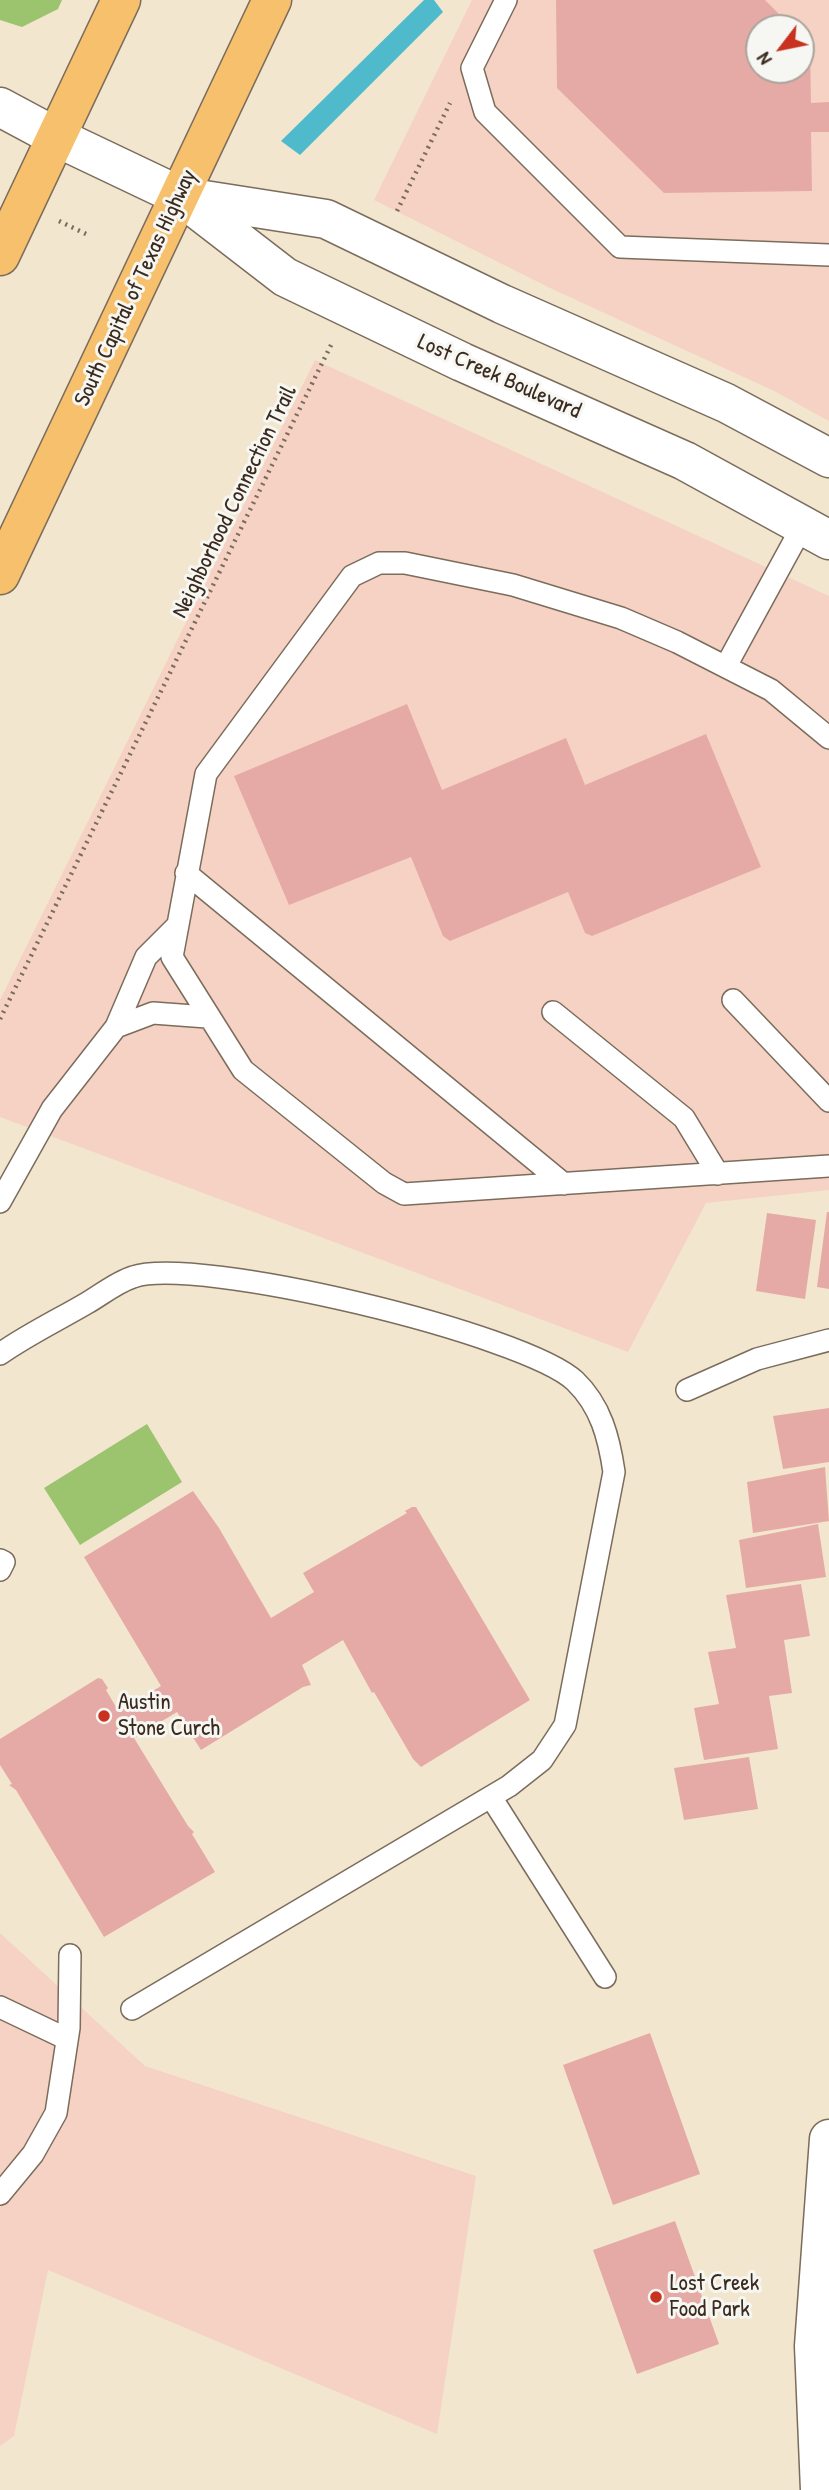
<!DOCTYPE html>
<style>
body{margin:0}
#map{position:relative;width:829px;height:2490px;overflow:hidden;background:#f2e6cf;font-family:"Patrick Hand",sans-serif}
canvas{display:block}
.north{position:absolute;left:745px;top:14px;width:70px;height:70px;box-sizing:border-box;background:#f6f6f2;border:2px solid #aba49d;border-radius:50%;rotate:238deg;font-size:19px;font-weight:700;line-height:28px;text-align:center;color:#3b2a1e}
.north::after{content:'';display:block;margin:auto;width:24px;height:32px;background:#c8321e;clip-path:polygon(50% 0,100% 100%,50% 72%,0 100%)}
</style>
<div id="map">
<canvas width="829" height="2490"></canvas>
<div class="north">N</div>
</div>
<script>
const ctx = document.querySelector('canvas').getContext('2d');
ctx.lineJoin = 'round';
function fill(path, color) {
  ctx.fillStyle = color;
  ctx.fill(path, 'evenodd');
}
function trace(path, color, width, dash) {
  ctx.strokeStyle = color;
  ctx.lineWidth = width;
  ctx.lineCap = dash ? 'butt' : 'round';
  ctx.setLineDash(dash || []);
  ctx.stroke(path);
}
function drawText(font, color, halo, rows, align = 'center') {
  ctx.font = font + ' "Patrick Hand",sans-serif';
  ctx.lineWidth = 6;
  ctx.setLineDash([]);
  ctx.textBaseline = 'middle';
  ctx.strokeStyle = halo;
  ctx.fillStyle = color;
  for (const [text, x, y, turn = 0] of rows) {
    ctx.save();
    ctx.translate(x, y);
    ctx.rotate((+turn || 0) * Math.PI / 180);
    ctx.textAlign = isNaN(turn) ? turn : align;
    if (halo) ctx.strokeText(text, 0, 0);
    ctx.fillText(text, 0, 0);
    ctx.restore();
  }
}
const built = new Path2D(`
 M472,0H829V421L774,391L550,288L374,200ZM759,28H801V70H759Z
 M315,360L829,596V1190L706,1203L628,1352L0,1117V1000Z
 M0,1933L145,2066L476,2176L437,2434L48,2270L14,2436L0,2446Z`);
const green = new Path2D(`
 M0,0H62L58,9L22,27L0,20Z
 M147,1424L182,1482L80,1545L44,1488Z`);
const water = new Path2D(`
 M424,0H434L443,12L300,155L281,141Z`);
const building = new Path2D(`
 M556,0H765L793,28H759V70H801V36L810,45L811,103L829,102V132H811L812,191L664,193L557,88Z
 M407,704L442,790L566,738L585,785L706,734L761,867L592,936L585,933L568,892L450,941L443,936L411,857L289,905L234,776Z
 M827,1212H829V1289L817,1287Z
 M767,1213L816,1220L805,1299L756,1291Z
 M829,1408V1462L783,1469L773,1416Z
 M825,1467L829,1521L753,1533L747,1482Z
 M193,1491L219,1528L271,1618L314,1592L303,1573L407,1513L405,1511L412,1507H416L530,1700L421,1767L413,1759L374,1692L372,1693L343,1640L302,1665L311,1685L303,1687L201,1750L177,1712L134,1738L188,1826L194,1832L192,1834L215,1872L104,1937L16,1790L9,1785L12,1784L0,1765V1739L98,1678L102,1679L108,1688L106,1690L119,1712L161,1686L84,1557Z
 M818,1524L826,1577L746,1588L739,1540Z
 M801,1584L810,1636L784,1640L792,1693L769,1696L778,1749L704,1760L694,1708L719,1704L708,1652L736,1648L726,1595Z
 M749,1757L758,1809L684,1820L674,1768Z
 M650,2033L700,2174L613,2205L563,2065Z
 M675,2221L719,2344L637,2374L593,2250Z`);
const path = new Path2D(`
 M397,211L450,103
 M59,221L86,234
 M0,1019L333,341`);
const service = new Path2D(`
 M506,0L472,68L485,112L620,247L829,255
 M726,666L803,525
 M829,738L771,690L677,642L621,618L513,585L405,563H379L352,576L206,774L172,957L243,1070L384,1183L404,1194L829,1166
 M186,873L564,1184
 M176,927L146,957L116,1027L153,1013L207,1017
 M733,1000L829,1101
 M553,1012L684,1118L718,1174
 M0,1202L52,1109L116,1027
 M0,1354C27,1335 58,1320 87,1303C101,1295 117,1282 133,1277C196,1255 525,1334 575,1381C601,1406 609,1438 614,1472L565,1725L542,1760L509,1786L132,2009
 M687,1390L757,1359L829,1340
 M0,1560L4,1562L0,1570
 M491,1797L605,1977
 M0,2007L67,2039
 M0,2194L33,2154L56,2113L69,2028L70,1955`);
const minor = new Path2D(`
 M0,107L56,137`);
const tertiary = new Path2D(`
 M56,137L180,196L285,277L462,362L685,461L829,540
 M185,197L326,219L502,304L726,403L829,458
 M820,2490L814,2346L829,2139`);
const trunk = new Path2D(`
 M0,256L121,0
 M0,575L272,0`);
const markers = [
 [104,1716,7,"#c8321e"],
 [656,2297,7,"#c8321e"]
];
const streetNames = [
 ["South Capital of Texas Highway",136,288,-65],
 ["Lost Creek Boulevard",499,377,24],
 ["Neighborhood Connection Trail",235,502,-64]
];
const poiNames = [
 ["Austin",118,1703],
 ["Stone Curch",118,1729],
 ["Lost Creek",670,2284],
 ["Food Park",670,2310]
];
fill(built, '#f6d2c4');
fill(green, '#9cc36e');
fill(water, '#4fbacc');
fill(building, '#e6aaa6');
trace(service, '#7b6c5c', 24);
trace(minor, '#7b6c5c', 41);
trace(tertiary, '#7b6c5c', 41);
trace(trunk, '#7b6c5c', 41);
trace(path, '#7b6c5c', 4.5, [2, 5]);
trace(service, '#fff', 21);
trace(minor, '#fff', 38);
trace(tertiary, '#fff', 38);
trace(trunk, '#f7c06c', 38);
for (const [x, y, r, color] of markers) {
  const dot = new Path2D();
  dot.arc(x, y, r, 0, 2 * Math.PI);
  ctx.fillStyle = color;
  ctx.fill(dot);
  trace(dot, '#f6f6f2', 2.5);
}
drawText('23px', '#3b2a1e', '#f6f6f2', streetNames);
drawText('23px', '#3b2a1e', '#f6f6f2', poiNames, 'left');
</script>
